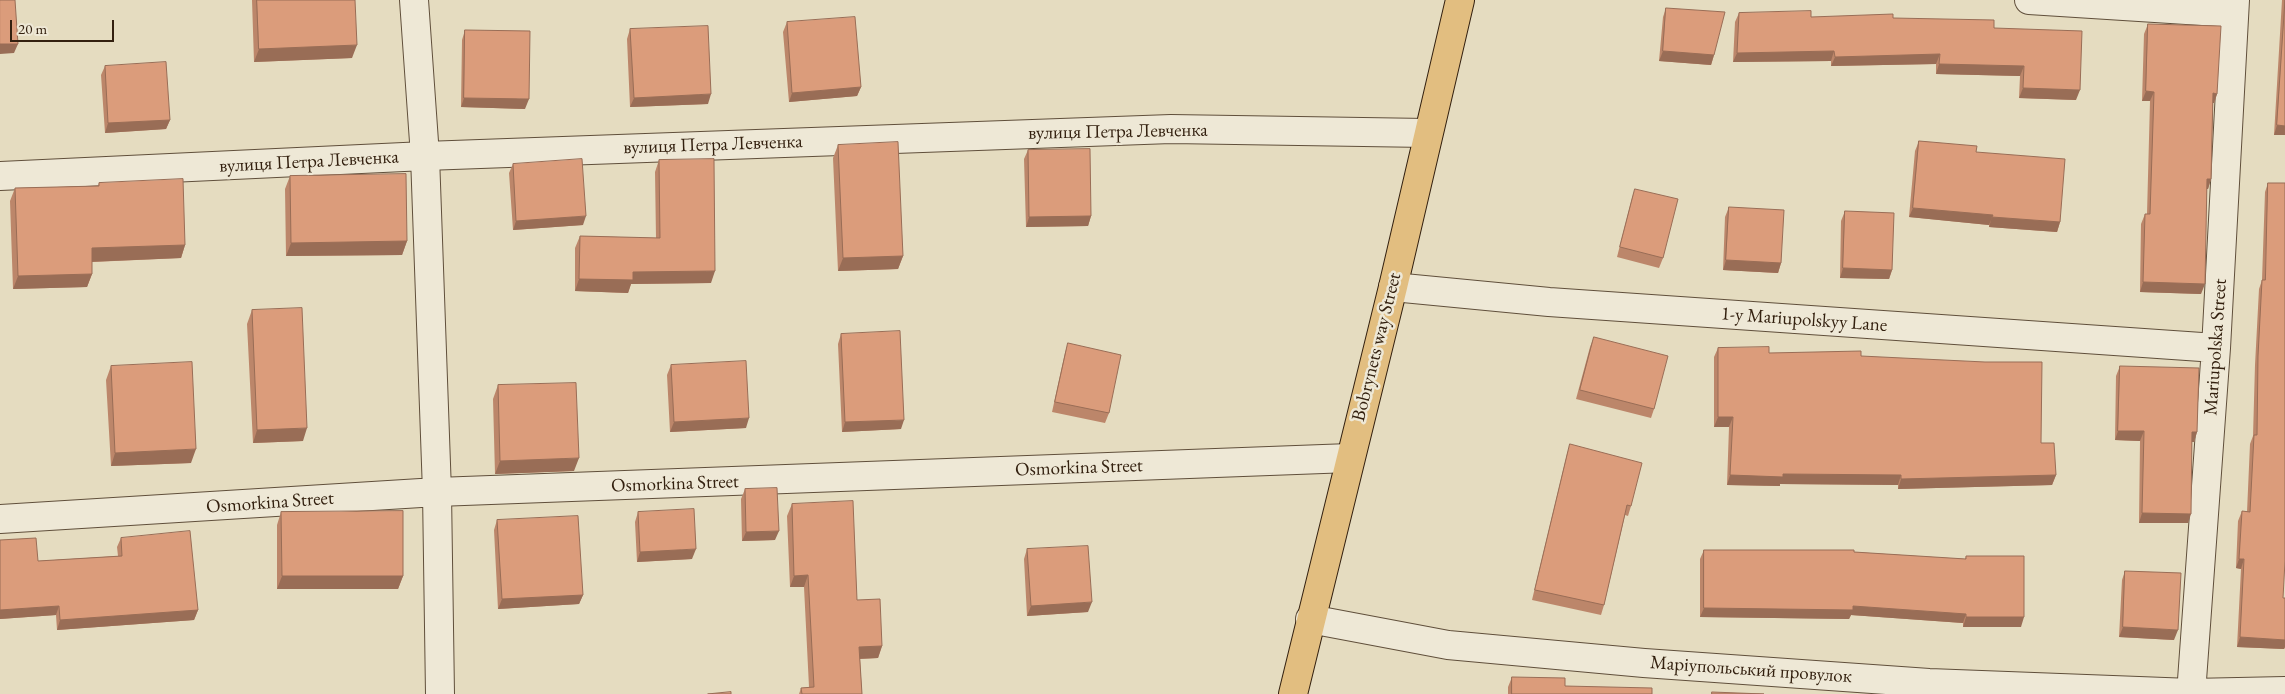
<!DOCTYPE html>
<meta charset="utf-8">
<style>
body{margin:0}
#map{position:relative;width:2285px;height:694px;overflow:hidden;background:#e5dcc0;font-family:"EB Garamond",serif}
canvas{display:block}
.scale{position:absolute;left:10px;top:20px;width:104px;height:22px;box-sizing:border-box;border:2px solid #33200f;border-top:0;padding-left:6px;font-size:15px;line-height:18px;white-space:nowrap;color:#33200f;-webkit-text-stroke:4px #eee8d6;paint-order:stroke}
</style>
<div id="map">
<canvas width="2285" height="694"></canvas>
<div class="scale">20 m</div>
</div>
<script>
const ctx = document.querySelector('canvas').getContext('2d');
ctx.lineJoin = 'round';
function trace(path, color, width, dash) {
  ctx.strokeStyle = color;
  ctx.lineWidth = width;
  ctx.lineCap = dash ? 'butt' : 'round';
  ctx.setLineDash(dash || []);
  ctx.stroke(path);
}
function fill(path, color) {
  ctx.fillStyle = color;
  ctx.fill(path, 'evenodd');
}
function drawText(font, color, halo, rows, align = 'center') {
  ctx.font = font + ' "EB Garamond",serif';
  ctx.lineWidth = 5;
  ctx.setLineDash([]);
  ctx.textBaseline = 'middle';
  ctx.strokeStyle = halo;
  ctx.fillStyle = color;
  for (const [text, x, y, turn = 0] of rows) {
    ctx.save();
    ctx.translate(x, y);
    ctx.rotate((+turn || 0) * Math.PI / 180);
    ctx.textAlign = isNaN(turn) ? turn : align;
    if (halo) ctx.strokeText(text, 0, 0);
    ctx.fillText(text, 0, 0);
    ctx.restore();
  }
}
const minor = new Path2D(`
 M414,0L425,156L437,492L440,694
 M2029,0L2234,13
 M0,176L425,156L1171,129L1427,133
 M1393,287L1549,302L2216,348
 M0,519L437,492L1350,458
 M1310,619L1448,645L1644,663L1929,683L2191,693L2285,691
 M2191,694L2216,348L2235,0`);
const primary = new Path2D(`
 M1293,694L1393,287L1460,0`);
const wall = new Path2D(`
 M252,0H355L352,58L254,62Z
 M2282,0H2285V135H2274Z
 M1666,8L1714,55L1711,65L1659,61L1663,17Z
 M1739,13L1811,17L1893,18L1994,28L2076,100L2019,98L2020,76L1936,74V64L1831,66V61L1733,62L1735,22Z
 M787,22L861,87L857,96L789,102L783,32Z
 M2148,24L2217,94L2214,103H2213L2211,179L2208,189H2207L2201,294L2140,292L2141,224L2145,214H2147L2150,101H2142L2144,34Z
 M630,29L708,104L630,107L627,39Z
 M465,30L525,109L461,107L462,40Z
 M105,66L170,120L166,129L105,133L101,75Z
 M1919,141L1976,152L2060,222L2057,232L1989,227V225L1909,217L1915,151Z
 M838,145L903,256L898,269L838,271L833,158Z
 M1028,150L1091,216L1088,226L1026,227L1024,159Z
 M659,160L711,283L631,284L628,293L575,291V248L580,236L656,238L655,172Z
 M513,164L583,225L513,230L509,173Z
 M290,176L407,241L402,255L286,256L285,189Z
 M99,183L185,245L181,258L92,262V274L87,287L13,289L10,201L15,188L98,186Z
 M2268,183L2283,598H2285V647L2284,649L2237,647L2241,569L2236,568L2238,521L2242,511L2247,512L2250,444L2253,436L2255,365L2259,289L2262,280L2265,192Z
 M1635,189L1663,258L1659,268L1617,257L1632,198Z
 M1729,207L1781,263L1778,273L1723,270L1725,217Z
 M1845,211L1892,270L1889,279L1840,278L1841,221Z
 M252,310L303,441L253,443L247,324Z
 M841,334L901,429L842,432L838,344Z
 M1594,337L1654,409L1651,418L1576,399L1590,347Z
 M1068,343L1109,413L1105,423L1052,412L1065,353Z
 M1718,348L1769,353L1861,356L2041,443L2056,475L2052,485L1898,489V485L1780,484V486L1727,485L1729,427H1714V357Z
 M671,365L746,428L670,432L667,375Z
 M111,366L191,463L111,466L106,380Z
 M2120,366L2197,432L2194,442H2192L2188,523H2139L2140,441L2115,440L2116,376Z
 M498,385L574,471L495,474L493,399Z
 M1570,444L1631,506L1628,516L1625,515L1604,605L1601,615L1532,600L1567,454Z
 M745,489L775,540L742,541L741,499Z
 M792,504L857,600L882,646L878,658L860,659L862,694H799L801,688L809,687L804,587H790L787,516Z
 M281,512L403,576L398,589H277V525Z
 M638,512L692,559L637,562L635,522Z
 M497,520L583,595L579,604L498,609L494,530Z
 M121,538L198,610L194,620L57,630L56,615L0,619V540L38,561L118,556L117,547Z
 M1027,549L1088,612L1027,616L1024,559Z
 M1704,550L1854,552L1965,559L1966,556L2021,627H1963V623L1851,615L1849,619L1700,617V559Z
 M2125,571L2174,640L2119,637L2122,580Z
 M1512,677L1565,686L1652,694H1508V687Z`);
const shadedWall = new Path2D(`
 M0,44H18L14,53L0,54Z
 M357,45L352,58L254,62L259,49Z
 M1663,51L1714,55L1711,65L1659,61Z
 M1834,51L1831,61L1733,62L1737,53Z
 M1940,54L1936,64L1831,66L1835,57Z
 M1939,64L2024,66L2020,76L1936,74Z
 M861,87L857,96L789,102L792,93Z
 M2023,88L2080,90L2076,100L2019,98Z
 M2146,91L2154,92L2150,101H2142Z
 M2213,93L2217,94L2214,103H2209Z
 M711,94L708,104L630,107L634,98Z
 M464,98L529,99L525,109L461,107Z
 M170,120L166,129L105,133L108,123Z
 M2277,125L2285,126V135H2274Z
 M2207,179H2211L2208,189H2203Z
 M1913,208L1993,215L1989,225L1909,217Z
 M586,216L583,225L513,230L516,221Z
 M1091,216L1088,226L1026,227L1029,217Z
 M1992,217L2060,222L2057,232L1989,227Z
 M407,241L402,255L286,256L291,243Z
 M185,245L181,258L87,262L92,248Z
 M903,256L898,269L838,271L843,258Z
 M1726,260L1781,263L1778,273L1723,270Z
 M1843,268L1892,270L1889,279L1840,278Z
 M715,271L711,283L631,284L628,293L575,291L579,279L633,272Z
 M92,274L87,287L13,289L18,276Z
 M2143,282L2205,284L2201,294L2140,292Z
 M1718,417H1733L1729,427H1714Z
 M749,418L746,428L670,432L674,422Z
 M904,420L901,429L842,432L845,422Z
 M307,428L303,441L253,443L257,430Z
 M2118,431H2144L2140,441L2115,440Z
 M2192,432H2197L2194,442H2189Z
 M196,449L191,463L111,466L115,453Z
 M579,458L574,471L495,474L500,461Z
 M1783,474L1901,475L1898,485L1780,484V486L1727,485L1730,475Z
 M2056,475L2052,485L1898,489L1901,479Z
 M2142,513L2191,514L2188,523H2139Z
 M779,531L775,540L742,541L746,532Z
 M696,549L692,559L637,562L640,552Z
 M2239,559H2244L2241,569L2236,568Z
 M808,575L804,587H790L794,576Z
 M282,576H403L398,589H277Z
 M583,595L579,604L498,609L502,599Z
 M1092,602L1088,612L1027,616L1031,606Z
 M59,606L56,615L0,619V610Z
 M1853,606L1966,614L1963,623L1851,615L1849,619L1700,617L1704,608Z
 M198,610L194,620L57,630L60,620Z
 M1966,617H2024L2021,627H1963Z
 M2123,627L2178,630L2174,640L2119,637Z
 M2240,637L2285,640V647L2284,649L2237,647Z
 M882,646L878,658L855,659L859,647Z`);
const building = new Path2D(`
 M0,0H15L18,44H0Z
 M257,0H355L357,45L259,49Z
 M2285,0V126L2277,125Z
 M1666,8L1725,12L1714,55L1663,51Z
 M1811,11V17L1893,14V18L1994,20V28L2082,31L2080,90L2023,88L2024,66L1939,64L1940,54L1835,57L1834,51L1737,53L1739,13Z
 M855,17L861,87L792,93L787,22Z
 M2148,24L2221,26L2217,94L2213,93L2211,179H2207L2205,284L2143,282L2145,214H2150L2154,92L2146,91Z
 M708,26L711,94L634,98L630,29Z
 M465,30L530,31L529,99L464,98Z
 M166,62L170,120L108,123L105,66Z
 M1919,141L1977,146L1976,152L2065,159L2060,222L1992,217L1993,215L1913,208Z
 M898,142L903,256L843,258L838,145Z
 M1090,149L1091,216L1029,217L1028,150Z
 M582,159L586,216L516,221L513,164Z
 M714,159L715,271L633,272V280L579,279L580,236L660,238L659,160Z
 M406,174L407,241L291,243L290,176Z
 M183,179L185,245L92,248V274L18,276L15,188L99,186V183Z
 M2268,183H2285V561L2283,598H2285V640L2240,637L2244,559H2239L2242,511L2250,512L2254,435H2257L2258,356L2262,280H2265Z
 M1635,189L1678,199L1663,258L1620,247Z
 M1729,207L1784,210L1781,263L1726,260Z
 M1845,211L1894,213L1892,270L1843,268Z
 M302,308L307,428L257,430L252,310Z
 M900,331L904,420L845,422L841,334Z
 M1594,337L1668,356L1654,409L1580,390Z
 M1068,343L1121,355L1109,413L1055,402Z
 M1769,347V353L1861,351V356L1985,362H2042L2041,443H2054L2056,475L1901,479V475L1783,474V477L1730,475L1733,417H1718V348Z
 M746,361L749,418L674,422L671,365Z
 M192,362L196,449L115,453L111,366Z
 M2120,366L2199,368L2197,432H2192L2191,514L2142,513L2144,431H2118Z
 M576,383L579,458L500,461L498,385Z
 M1570,444L1642,463L1631,506L1627,505L1604,605L1535,590Z
 M777,488L779,531L746,532L745,489Z
 M853,501L857,600L880,599L882,646L859,647L862,694H802L801,688L814,687L808,575L794,576L792,504Z
 M694,509L696,549L640,552L638,512Z
 M403,511V576H282L281,512Z
 M578,516L583,595L502,599L497,520Z
 M190,531L198,610L60,620L59,606L0,610V540L36,538L38,561L122,556L121,538Z
 M1088,546L1092,602L1031,606L1027,549Z
 M1704,550H1854V552L1966,559V556H2024V617H1966V614L1853,606V610L1704,608Z
 M2125,571L2181,573L2178,630L2123,627Z
 M1512,677L1565,678V686L1652,688V694H1512Z
 M731,692V694H708Z
 M1712,692L1764,694H1712Z`);
const streetNames = [
 ["вулиця Петра Левченка",1118,132,-1],
 ["вулиця Петра Левченка",713,145,-2],
 ["вулиця Петра Левченка",309,162,-3],
 ["1-y Mariupolskyy Lane",1804,320,4],
 ["Bobrynets way Street",1377,347,-76],
 ["Mariupolska Street",2216,347,-86],
 ["Osmorkina Street",1079,468,-2],
 ["Osmorkina Street",675,484,-2],
 ["Osmorkina Street",270,503,-4],
 ["Маріупольський провулок",1751,670,4]
];
trace(minor, '#604f3b', 30);
trace(primary, '#33200f', 30);
trace(minor, '#eee8d6', 28);
trace(primary, '#e2be80', 28);
fill(wall, '#bc866a');
fill(shadedWall, '#996d56');
fill(building, '#db9c7b');
trace(building, '#996d56', 1);
drawText('19px', '#33200f', '#eee8d6', streetNames);
</script>
